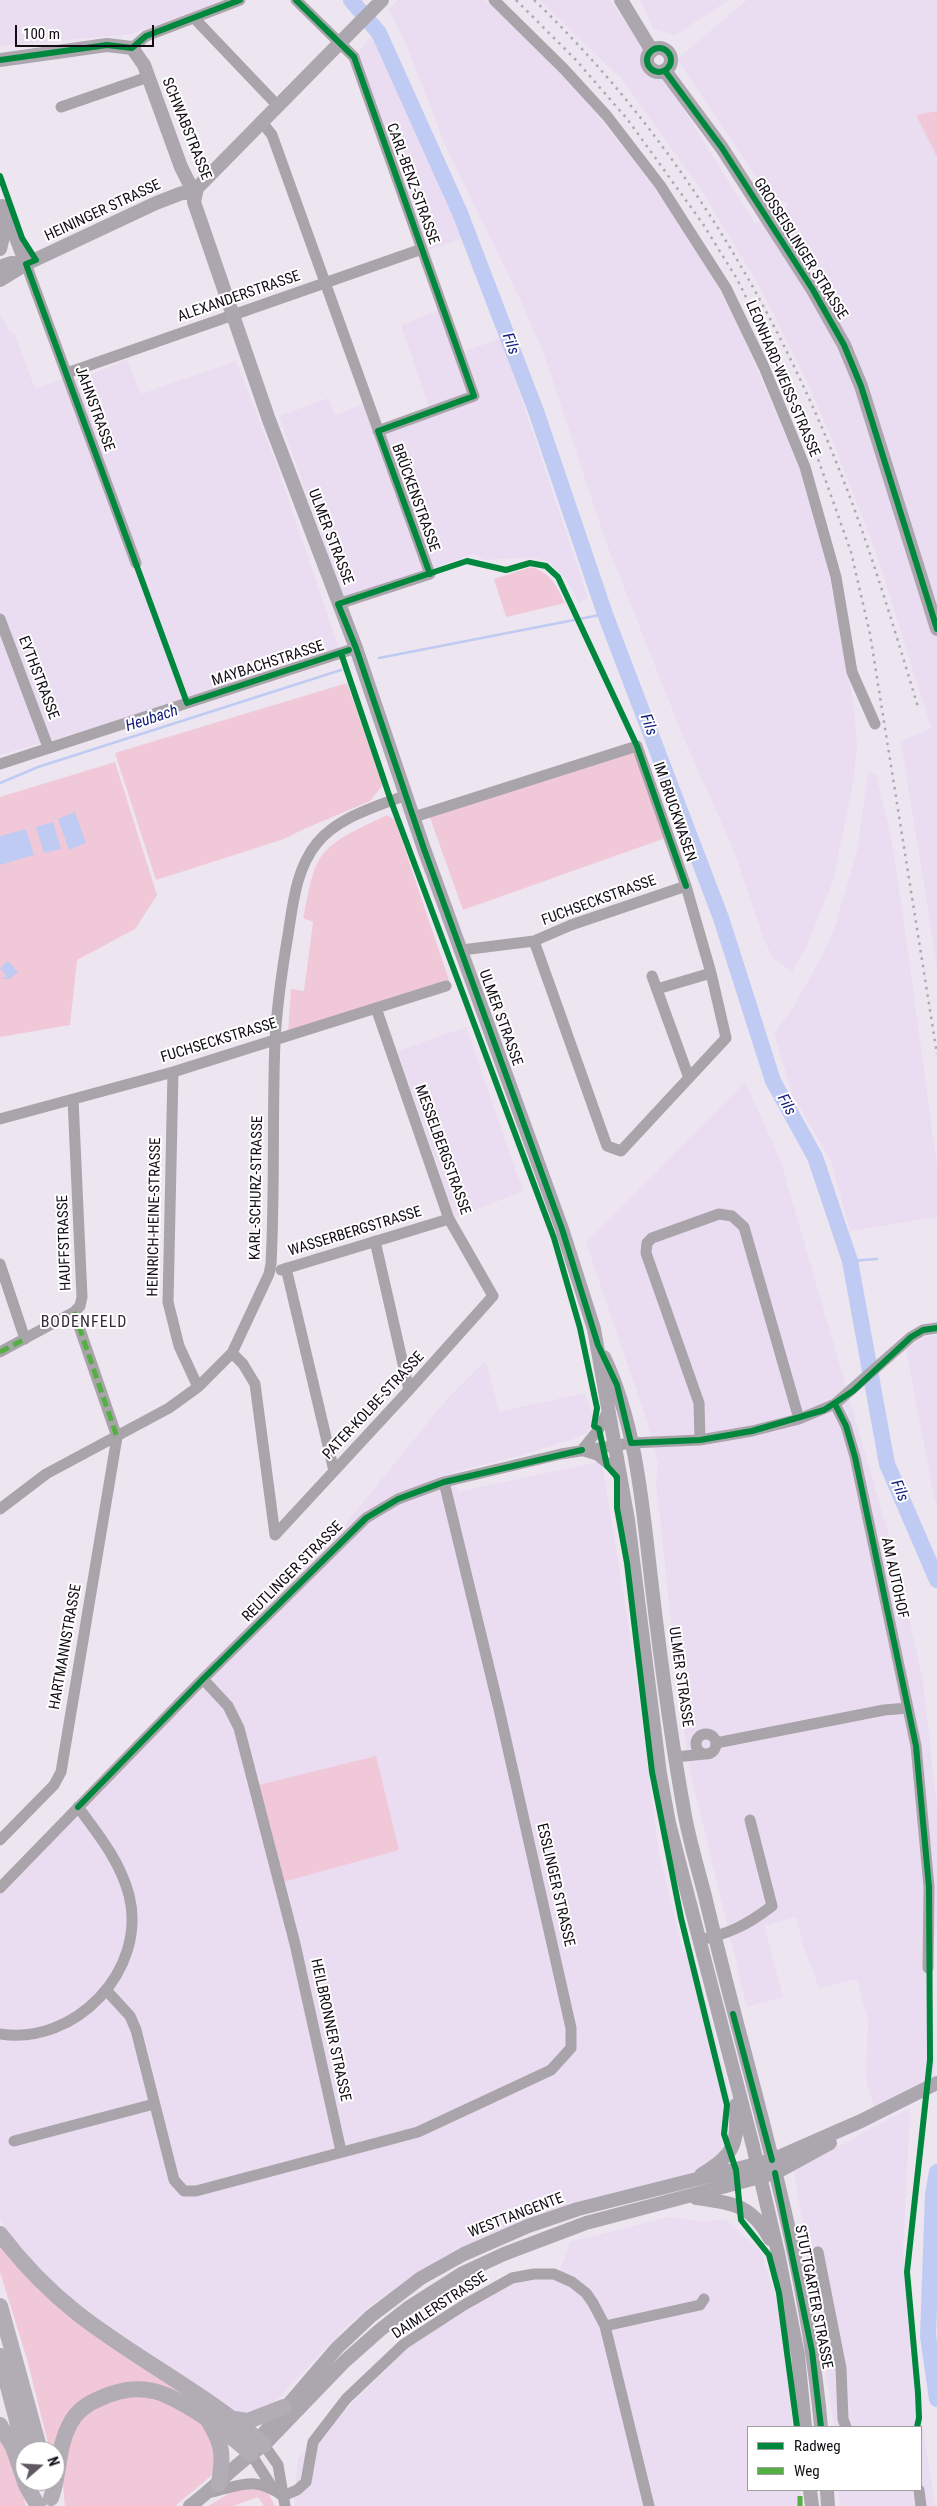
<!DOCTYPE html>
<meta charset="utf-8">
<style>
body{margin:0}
#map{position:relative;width:937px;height:2506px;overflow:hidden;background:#ede5f0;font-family:"Roboto Condensed",sans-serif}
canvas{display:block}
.legend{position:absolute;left:747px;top:2426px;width:175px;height:65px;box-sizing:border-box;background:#fff;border:1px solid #a09ea1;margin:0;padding:6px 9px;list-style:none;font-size:15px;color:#120d14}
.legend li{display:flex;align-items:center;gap:10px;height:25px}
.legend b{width:25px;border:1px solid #a09ea1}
.north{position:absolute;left:15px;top:2441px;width:50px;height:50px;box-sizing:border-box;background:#fff;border:1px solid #a09ea1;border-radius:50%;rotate:71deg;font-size:14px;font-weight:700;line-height:20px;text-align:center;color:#120d14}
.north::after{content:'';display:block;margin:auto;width:18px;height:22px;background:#5f5961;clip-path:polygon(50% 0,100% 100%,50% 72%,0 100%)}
.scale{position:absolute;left:15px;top:25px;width:139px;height:22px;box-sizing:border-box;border:2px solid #120d14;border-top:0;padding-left:6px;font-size:15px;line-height:18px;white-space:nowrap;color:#120d14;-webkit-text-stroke:4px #fff;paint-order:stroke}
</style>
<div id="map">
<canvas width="937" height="2506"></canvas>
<ul class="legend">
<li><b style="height:6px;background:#00873e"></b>Radweg</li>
<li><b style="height:6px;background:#54b044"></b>Weg</li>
</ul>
<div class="north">N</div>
<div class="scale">100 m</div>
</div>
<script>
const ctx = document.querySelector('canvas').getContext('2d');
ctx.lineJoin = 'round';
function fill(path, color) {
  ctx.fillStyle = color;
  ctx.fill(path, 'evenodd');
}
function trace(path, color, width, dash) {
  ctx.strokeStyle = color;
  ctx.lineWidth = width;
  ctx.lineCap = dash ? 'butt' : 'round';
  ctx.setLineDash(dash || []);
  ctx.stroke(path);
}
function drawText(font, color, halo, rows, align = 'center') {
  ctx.font = font + ' "Roboto Condensed",sans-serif';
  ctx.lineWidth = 4;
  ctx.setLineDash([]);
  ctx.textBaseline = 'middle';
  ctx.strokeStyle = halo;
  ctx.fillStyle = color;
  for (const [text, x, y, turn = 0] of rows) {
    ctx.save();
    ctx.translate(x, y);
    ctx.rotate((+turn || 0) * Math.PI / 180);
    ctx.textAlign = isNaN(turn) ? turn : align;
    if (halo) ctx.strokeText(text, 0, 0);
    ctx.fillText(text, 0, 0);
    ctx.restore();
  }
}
const built = new Path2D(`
 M0,0H226L131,34L0,46Z
 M398,0H485L574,86L652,184L696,245L739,327L801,472L825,555L854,706L857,746L853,783L833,881L807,945L792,972L772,957L763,937L734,851L685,741L607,545L545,357L522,303L445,145L406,43L389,10Z
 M539,0H610L670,87L755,224L789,204L768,195L677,59L747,0H937V111L917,115L937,157V966L901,742L931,728L876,552L829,432L804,375L761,289L702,191L621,78Z
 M640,0H729L675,35L653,29Z
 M372,35L463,238L426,251L355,57Z
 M439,310L455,355L501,338L588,598L579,603L566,579L549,562L532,557L484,560L474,554L344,600L279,416L329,398L335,415L364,404L375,432L431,413L401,325Z
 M0,315L10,332L15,335L34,386L37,388L65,378L68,383L127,360L141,394L236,361L276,463L339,649L158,709L0,755Z
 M868,773L876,774L891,837L903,915L937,1166V1217L850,1231L831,1161L793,1096L774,1034L794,1006L824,952L835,926L857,851Z
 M466,1027L523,1191L455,1218L398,1051Z
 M745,1082L780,1159L898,1567L923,1681L937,1807V1919L931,1967L935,2075L874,2107L866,2079L868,2021L857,1979L819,1988L803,1945L796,1917L764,1926L783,1997L747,2007L690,1771L681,1710L656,1483L658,1463L648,1424L586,1243Z
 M937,1335V1505L934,1497L906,1349L923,1338Z
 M486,1360L499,1412L585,1393L593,1417L588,1432L571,1440L522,1455L453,1472L458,1492L602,1461L636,1674L658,1847L682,1949L698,1971L732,2102L734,2119L725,2151L702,2170L543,2213L487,2235L434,2263L382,2297L348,2325L270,2407L242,2416L83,2313L34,2270L0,2219V1884L73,1804L199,1674L330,1543L447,1399Z
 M910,2108L903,2253L919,2403L935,2506H840L838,2490H921V2427H834L794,2170Z
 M669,2217L707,2222L725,2219L761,2251L788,2337L795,2427H748V2490H800L801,2506H294L298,2458L415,2340L514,2281L560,2270L570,2242Z`);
const green = new Path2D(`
 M937,111V157L916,115Z
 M531,567C551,573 556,585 565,603L506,617L494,579Z
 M347,683L383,785L370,801L304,829L284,839L156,880L115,753Z
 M641,746L674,835L463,910L429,815Z
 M115,762L157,895L135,929L77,960L70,1025L0,1037V797Z
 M387,815L395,820L450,983L288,1035L291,989L304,991L313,922L303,918C308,899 310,870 323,854C339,835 366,826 387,815Z
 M376,1756L399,1850L283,1882L259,1785Z
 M0,2241L193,2401L103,2391L55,2451H50L27,2359L0,2272Z
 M139,2396C157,2400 200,2412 208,2430C212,2441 214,2453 217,2464L212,2475L175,2506H65C62,2472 60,2462 75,2431C80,2421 84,2413 94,2407C107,2400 124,2398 139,2396Z
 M0,2432L22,2489L26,2506H0Z
 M244,2485L267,2491L275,2506H264L258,2497L233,2506H208Z`);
const water = new Path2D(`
 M75,812L86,843L69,850L58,819Z
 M53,822L61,849L44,853L36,827Z
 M26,829L34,855L0,865V836Z
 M8,961L18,972L10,979L0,978L7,977L0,968Z`);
const stream = new Path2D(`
 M379,658L605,614
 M0,783L38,767L341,670
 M850,1261L877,1259`);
const river = new Path2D(`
 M351,0L379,33L460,213L536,411L605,614L721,918L773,1081L815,1157L850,1261L887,1464L937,1580
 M937,2172L933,2194L928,2336L937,2399`);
const minor = new Path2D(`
 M296,0L354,57L474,396L378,431
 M494,0L564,69L607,116L660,185L726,288L764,367L805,467L836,577L852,672L875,724
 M195,19L277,105
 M132,48L146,36L240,0
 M61,107L148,77
 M261,121L272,135L430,574L338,604
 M26,264L136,563
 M67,373L422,249
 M0,619L48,747
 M0,764L356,648
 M414,817L637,746L686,886L711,973L726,1038L621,1151L607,1146L534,941
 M462,950L534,941L571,925L686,886
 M652,976L689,1078
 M657,989L711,973
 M173,1072L168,1302L179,1346L198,1387
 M0,1119L173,1072L446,986
 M375,1241L409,1390
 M0,1264L25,1339
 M286,1268L334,1471
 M281,1270L449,1219
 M0,1352L74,1312L80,1306L82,1297L73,1099
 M232,1353L243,1364L255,1384L275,1535
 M835,1404L846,1426L855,1457L916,1746L929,1887L928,1968
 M700,1440L699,1403L646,1253L647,1243L652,1238L719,1214L732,1216L744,1227L799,1419
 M582,1450L599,1429L609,1408
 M584,1451L597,1455L621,1474
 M0,1509L46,1474L169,1408L198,1387L232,1353L269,1274L271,1264C275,1190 272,1115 275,1041C277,1005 282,970 288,935C293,903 296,869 317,843C338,817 376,807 406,795
 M275,1535L409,1390L493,1296L449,1219L376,1008
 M203,1679L228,1706L239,1728L295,1944L341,2151
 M696 1744a10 10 0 1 1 20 0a10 10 0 1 1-20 0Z
 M716,1743L884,1710L908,1708
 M675,1757L705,1754
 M0,1840L54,1785L61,1772L117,1437L74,1312
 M0,1888L203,1679L366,1518L398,1499L444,1482L561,1454L631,1443L700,1440L752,1431L799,1419L835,1404L911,1337L923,1330L937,1328
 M699,1940C729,1934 747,1925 772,1906L750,1820
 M107,1991L130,2016L136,2030L174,2180L184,2191H196L418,2132L551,2070L571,2048V2028L499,1709L444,1482
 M0,2034C75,2046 148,1970 129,1895C120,1861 98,1834 78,1807
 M14,2141L154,2104
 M818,2252L841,2368L843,2419L846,2427
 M605,2326L700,2305L704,2299
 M264,2445L278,2465L285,2506
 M251,2454L272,2487
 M919,2490L921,2506
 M212,2492C242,2485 255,2476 283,2496
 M283,2496L297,2490L306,2482L313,2442L346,2399L404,2344L464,2305L512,2278L534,2274H554L572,2282L586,2293L593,2303L605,2326L649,2506`);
const major = new Path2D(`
 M382,0L197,188L194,202L269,420L356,648L424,849L562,1229L594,1329L628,1520L660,1774L669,1823L753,2146L778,2253L798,2355L805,2427
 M621,0L652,51
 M647 60a12 12 0 1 1 24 0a12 12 0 1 1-24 0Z
 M0,60L107,45L132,48L144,65L181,167L194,193
 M665,71L722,148L813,290L844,345L861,386L937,629
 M2,206L6,211L26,264
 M0,249L5,229L3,215
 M0,267L11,263L26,264
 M0,280L26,264L156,203L182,193H194
 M604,1357C637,1426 643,1511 652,1587C661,1663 671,1740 685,1816C690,1843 698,1869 705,1896C746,2072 805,2246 821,2427
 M701,2175C737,2152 737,2145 736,2105
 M696,2198C731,2203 752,2204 770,2239
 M253,2449L258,2440L337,2348L371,2316L421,2278L464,2254L528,2226L578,2209L772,2160L861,2121L937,2083
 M810,2490L812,2506
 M827,2490L828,2506
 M190,2506C216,2487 237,2462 264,2445L345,2361L380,2330L408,2308L463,2273L504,2254L586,2223L775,2173L830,2143`);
const highway = new Path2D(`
 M0,2234C22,2263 48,2290 77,2313C137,2360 207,2394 264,2445
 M0,2306L40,2451
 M0,2356L25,2451
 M234,2419L248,2421L284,2407
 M209,2422C224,2446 223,2457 219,2484
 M0,2425L13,2447L26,2485L38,2506
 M51,2498C60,2474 57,2448 70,2424C76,2412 88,2403 101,2398C142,2379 168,2393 203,2416C220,2428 236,2439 251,2454`);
const rail = new Path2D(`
 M516,0L576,60L628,120L703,224L737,279L782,370L812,442L851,552L870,634L937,1054
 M534,0C681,141 784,319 854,508C878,574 898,641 918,707`);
const quiet = new Path2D(`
 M74,1312L117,1437
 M0,1352L25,1339
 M800,2506V2490`);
const cycleway = new Path2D(`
 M296,0L354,57L474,396L378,431L430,574
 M647 60a12 12 0 1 1 24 0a12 12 0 1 1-24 0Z
 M0,60L107,45L132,48L146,36L240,0
 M665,71L722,148L813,290L844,345L861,386L937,629
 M0,176L22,238L36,260L26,264L187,703L349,650
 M341,653L391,801L554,1238L580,1328L597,1408L594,1426L599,1429L607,1466L617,1477V1508L627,1563L652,1772L681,1918L727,2105L724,2134L736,2170L741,2220L769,2255L779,2293L797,2427
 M686,886L637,746L558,577L546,566L530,563L506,570L467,561L338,604L356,648L424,849L562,1229L598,1345L617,1385L631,1443L700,1440L752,1431L824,1410L853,1391L911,1337L923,1330L937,1328
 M835,1404L846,1426L855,1457L908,1708L916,1746L929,1887L930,2060L907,2272L918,2393L919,2418L917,2427
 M78,1807L203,1679L366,1518L398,1499L444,1482L582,1450
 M733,2014L772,2160
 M775,2173L812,2351L821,2427`);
const streetNames = [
 ["SCHWABSTRASSE",186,129,68],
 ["CARL-BENZ-STRASSE",412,184,70],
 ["HEININGER STRASSE",103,211,-25],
 ["GROSSEISLINGER STRASSE",800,249,58],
 ["ALEXANDERSTRASSE",239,297,-19],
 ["LEONHARD-WEISS-STRASSE",782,379,67],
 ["JAHNSTRASSE",94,409,70],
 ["BRÜCKENSTRASSE",415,498,70],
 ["ULMER STRASSE",330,537,69],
 ["MAYBACHSTRASSE",268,664,-18],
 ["EYTHSTRASSE",38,678,69],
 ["IM BRUCKWASEN",674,812,71],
 ["FUCHSECKSTRASSE",599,901,-20],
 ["ULMER STRASSE",500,1018,70],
 ["FUCHSECKSTRASSE",219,1041,-17],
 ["MESSELBERGSTRASSE",442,1150,70],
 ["KARL-SCHURZ-STRASSE",257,1188,-89],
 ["HEINRICH-HEINE-STRASSE",155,1217,-89],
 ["WASSERBERGSTRASSE",355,1232,-17],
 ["HAUFFSTRASSE",65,1243,-92],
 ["PATER-KOLBE-STRASSE",374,1406,-47],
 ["REUTLINGER STRASSE",293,1572,-45],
 ["AM AUTOHOF",894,1578,78],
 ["HARTMANNSTRASSE",66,1647,-80],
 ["ULMER STRASSE",680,1677,82],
 ["ESSLINGER STRASSE",555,1885,77],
 ["HEILBRONNER STRASSE",330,2030,78],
 ["WESTTANGENTE",516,2216,-21],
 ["STUTTGARTER STRASSE",813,2297,79],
 ["DAIMLERSTRASSE",440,2306,-33]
];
const waterNames = [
 ["Fils",510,344,69],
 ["Heubach",152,719,-18],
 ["Fils",648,725,69],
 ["Fils",786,1105,61],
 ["Fils",899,1491,67]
];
const neighbourhoodNames = [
 ["BODENFELD",84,1323]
];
fill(built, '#eaddf1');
fill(green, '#f1c8d8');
fill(water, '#c0cbf3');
trace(stream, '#c0cbf3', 2.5);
trace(river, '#c0cbf3', 16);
trace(minor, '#a9a4a9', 11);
trace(major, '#aca7ae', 14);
trace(highway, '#b2acb4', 16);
trace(rail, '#ada9af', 2.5, [2.5, 5]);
trace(quiet, '#54b044', 5, [10, 5]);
trace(cycleway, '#00873e', 6);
drawText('15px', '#120d14', '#fff', streetNames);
drawText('italic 16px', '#121d7e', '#fff', waterNames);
ctx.letterSpacing = '1px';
drawText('16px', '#332938', '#fff', neighbourhoodNames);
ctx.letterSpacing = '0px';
</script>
